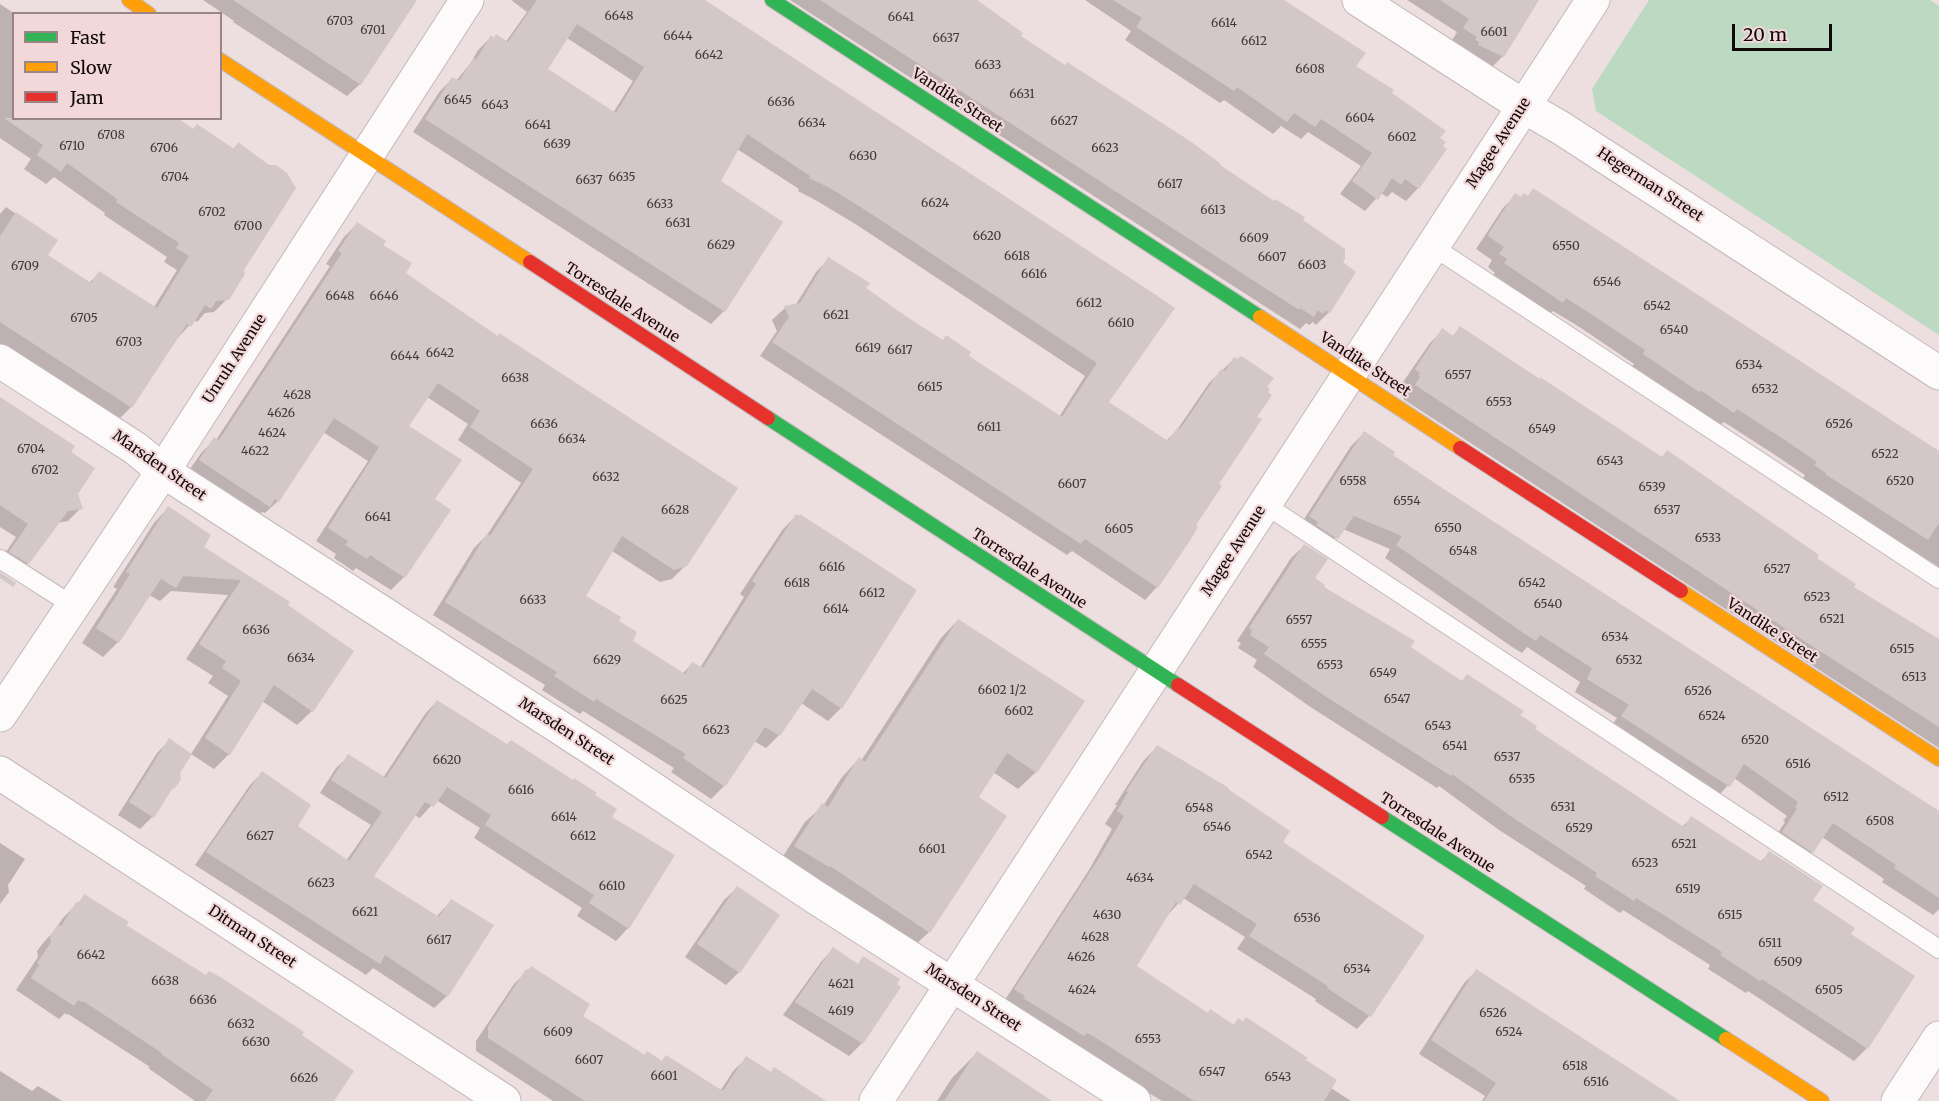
<!DOCTYPE html>
<style>
body{margin:0}
#map{position:relative;width:1939px;height:1101px;overflow:hidden;background:#eddedf;font-family:Merriweather,serif}
canvas{display:block}
.legend{position:absolute;left:12px;top:12px;width:210px;height:108px;box-sizing:border-box;background:#f3d8da;border:2px solid #998586;margin:0;padding:8px 10px;list-style:none;font-size:18px;color:#110909}
.legend li{display:flex;align-items:center;gap:12px;height:30px}
.legend b{width:30px;border:2px solid #998586}
.scale{position:absolute;left:1732px;top:24px;width:100px;height:27px;box-sizing:border-box;border:3px solid #110909;border-top:0;padding-left:8px;font-size:18px;line-height:21px;white-space:nowrap;color:#110909;-webkit-text-stroke:4px #f3d8da;paint-order:stroke}
</style>
<div id="map">
<canvas width="1939" height="1101"></canvas>
<ul class="legend">
<li><b style="height:8px;background:#30b455"></b>Fast</li>
<li><b style="height:8px;background:#ff9f0a"></b>Slow</li>
<li><b style="height:8px;background:#e5322d"></b>Jam</li>
</ul>
<div class="scale">20 m</div>
</div>
<script>
const ctx = document.querySelector('canvas').getContext('2d');
ctx.lineJoin = 'round';
function fill(path, color) {
  ctx.fillStyle = color;
  ctx.fill(path, 'evenodd');
}
function trace(path, color, width, dash) {
  ctx.strokeStyle = color;
  ctx.lineWidth = width;
  ctx.lineCap = dash ? 'butt' : 'round';
  ctx.setLineDash(dash || []);
  ctx.stroke(path);
}
function drawText(font, color, halo, rows, align = 'center') {
  ctx.font = font + ' Merriweather,serif';
  ctx.lineWidth = 4.5;
  ctx.setLineDash([]);
  ctx.textBaseline = 'middle';
  ctx.strokeStyle = halo;
  ctx.fillStyle = color;
  for (const [text, x, y, turn = 0] of rows) {
    ctx.save();
    ctx.translate(x, y);
    ctx.rotate((+turn || 0) * Math.PI / 180);
    ctx.textAlign = isNaN(turn) ? turn : align;
    if (halo) ctx.strokeText(text, 0, 0);
    ctx.fillText(text, 0, 0);
    ctx.restore();
  }
}
const green = new Path2D(`
 M1649,0H1930L1939,6V335L1596,111L1592,89Z`);
const shadow = new Path2D(`
 M203,0H403L360,84L347,96L233,22L234,21Z
 M511,0H701L1173,309L1107,403L1166,441L1177,430L1209,383L1235,358L1265,388L1255,417L1157,587L1145,600L1072,551L1067,555L760,356L777,331L772,320L785,308L795,306L816,272L829,259L864,288L907,318L1059,417L1085,376L857,225L817,201L798,191L799,189L737,149L719,182L781,223L723,312L711,324L413,132L440,91L452,79L456,81L470,64L478,50L491,37L505,43L527,12ZM567,38L633,81L613,113L546,69Z
 M790,0H973L1018,36L1301,221L1329,312L1316,325L1313,322L1309,325L1306,323L1300,329Z
 M1085,0H1282L1354,67L1390,93L1438,139L1418,188L1406,201L1392,192L1387,197L1381,193L1365,211L1340,194L1361,166L1308,132L1301,139L1281,126L1273,134L1224,100L1220,103L1125,40L1131,31Z
 M1407,0H1538L1503,56L1490,69L1451,42L1457,32Z
 M0,4L15,14H14V118L193,130L233,149L238,144L243,270L227,299L214,312L205,313L197,322L194,320L177,339L131,407L118,420L0,344V214L6,207L56,241L46,255L89,283L99,273L154,307L177,270L164,262L167,257L104,215L105,213L54,177L46,184L24,169L31,159L0,138Z
 M1534,190L1939,452V567L1813,487L1814,486L1803,479L1805,475L1769,451L1724,422L1720,425L1686,402L1685,404L1631,368L1634,364L1581,328L1553,311L1549,315L1493,276L1495,273L1488,267L1492,260L1476,249L1503,208L1516,195L1520,198L1527,197Z
 M357,224L381,246L404,273L686,565L672,579L660,582L612,551L584,596L617,621L630,641L682,674L693,663L700,668L744,597L740,594L783,529L796,516L841,708L828,721L801,703L779,735L766,748L754,741L724,786L711,799L671,772L674,768L583,711L580,714L542,690L545,685L433,615L474,548L487,535L521,483L458,440L468,424L427,397L407,426L433,500L404,577L391,590L356,568L353,571L334,558L336,554L316,541L368,461L323,432L278,501L265,513L262,512L256,519L187,473L202,452L215,439L216,440L330,266L326,264L344,237Z
 M1461,328L1661,458L1667,452L1815,558L1852,587L1939,641V748L1403,399L1409,390L1407,389L1409,386L1403,382L1430,343L1443,330L1452,337Z
 M0,398L69,452L81,508L68,521L57,523L28,563L15,576L0,561L16,537L0,527Z
 M1364,433L1391,455L1939,812V909L1933,915L1882,882L1884,879L1822,837L1812,852L1799,865L1770,845L1785,822L1783,821L1787,816L1734,778L1716,799L1609,729L1617,718L1575,692L1580,682L1527,647L1522,653L1512,647L1385,558L1390,549L1343,529L1324,551L1297,530L1351,446Z
 M168,508L202,547L286,605L312,711L297,725L262,701L229,754L214,769L191,754L228,696L208,683L213,676L186,659L228,595L171,591L160,601L149,595L118,642L103,657L82,643L117,589L113,587L154,523Z
 M1304,546L1313,578L1322,587L1409,647L1461,682L1467,676L1533,729L1682,827L1691,818L1760,862L1770,853L1811,900L1849,935L1867,1048L1854,1061L1748,991L1746,993L1708,969L1710,965L1623,910L1620,913L1584,889L1586,886L1499,830L1439,786L1437,788L1312,708L1253,667L1257,660L1238,648L1241,643L1237,641L1291,558Z
 M958,620L1036,772L1018,789L993,772L976,798L929,932L911,949L778,864L805,822L823,806L842,777L859,759L861,761L941,638Z
 M437,701L507,746L593,795L610,817L628,928L616,941L577,916L582,908L474,838L480,828L436,800L420,818L414,815L372,877L436,917L451,901L447,996L434,1008L373,968L366,975L195,865L250,785L262,773L296,826L346,861L371,825L320,793L336,768L349,756L383,778L425,714Z
 M170,740L178,773L174,787L166,795L152,817L140,829L118,815L157,753Z
 M1157,747L1280,843L1423,937L1369,1016L1357,1029L1315,1001L1316,999L1237,949L1245,937L1183,898L1166,917L1135,967L1207,1014L1233,1026L1238,1020L1304,1060L1331,1088L1351,1101H1162L1003,1003L1089,870L1112,829L1105,824L1117,805H1115L1144,760Z
 M0,843L25,859L8,885L9,892L0,904Z
 M737,888L739,972L726,985L685,957L724,900Z
 M85,896L124,926L300,1035L332,1101H195L148,1068L150,1067L68,1014L67,1015L65,1013L59,1019L16,990L38,957L37,951L44,942L54,931L63,918Z
 M833,949L857,965L863,958L862,1043L849,1056L783,1015L821,962Z
 M527,971L581,1016L644,1056L661,1062L666,1056L720,1091L734,1070L747,1058L770,1073L821,1101H553L476,1051V1041L514,984Z
 M1476,971L1677,1101H1482L1485,1096L1419,1054L1464,983Z
 M977,1053L1017,1101H937L952,1078Z
 M0,1071L32,1091L38,1086L62,1101H0Z`);
const building = new Path2D(`
 M233,0H417L361,85Z
 M537,0H705L1156,295L1175,308L1109,402L1168,441L1178,427L1180,429L1221,369L1225,371L1234,357L1238,359L1240,356L1243,357L1274,378L1267,387L1270,389L1268,392L1272,395L1257,417L1262,419L1219,484L1222,486L1196,525L1198,527L1191,539L1158,588L1085,539L1081,544L772,342L789,317L784,306L800,303L828,257L870,283L866,288L907,317L943,340L946,335L971,352L969,356L1062,417L1097,363L870,213L830,188L809,178L810,176L747,134L721,181L783,222L725,312L425,119L452,77L459,81L474,58L476,60L491,35L494,38L496,34L508,42ZM577,24L644,67L616,113L548,69Z
 M820,0H977L1023,33L1021,36L1065,65L1067,62L1190,141L1221,164L1220,165L1274,201L1275,199L1305,217L1303,220L1345,249V259L1343,262L1356,272L1330,313L1326,310L1323,314L1318,310L1314,317L1300,308L1299,310Z
 M1113,0H1284L1366,53L1356,66L1394,90L1392,93L1446,131L1440,138L1446,142L1443,146L1447,149L1419,189L1405,179L1401,185L1392,178L1378,200L1352,181L1372,153L1321,119L1315,127L1294,113L1287,122L1237,87L1234,91L1136,27L1142,18Z
 M1440,0H1539L1504,57L1478,45L1479,42L1475,40L1477,37L1463,28L1469,19Z
 M4,118H178L193,129L197,124L234,149L238,142L269,165H276L287,173L296,188L244,270L245,274L229,300L216,301L211,309L205,305L191,327L187,324L132,408L0,322V236L16,212L58,240L48,255L91,283L99,271L157,308L189,256L176,248L179,243L116,202L117,199L67,163L61,172L37,155L43,145Z
 M1533,188L1939,451V523L1928,540L1825,474L1826,473L1814,465L1817,462L1782,438L1737,409L1734,413L1700,390L1699,392L1643,354L1645,350L1594,316L1566,298L1563,303L1504,263L1507,259L1499,254L1504,247L1488,236L1489,233L1515,193L1521,197L1523,193L1528,196Z
 M357,222L386,241L383,245L412,263L406,273L433,292L498,336L499,333L738,488L687,566L674,570L622,536L586,596L621,617L619,621L637,632L633,641L685,674L692,662L703,668L756,584L752,581L796,514L799,516L800,514L917,590L842,709L812,689L780,736L765,727L725,787L683,758L686,754L596,699L594,702L554,676L557,672L445,602L487,533L490,536L533,469L470,427L480,411L438,383L409,426L462,460L435,499L451,510L405,578L370,555L367,559L345,545L348,541L328,528L379,447L334,418L279,502L275,499L270,507L199,460L214,437L219,440L342,253L338,251Z
 M1460,326L1539,379L1540,377L1662,457L1667,450L1819,555L1817,558L1856,584L1854,587L1939,639V727L1812,646L1415,385L1420,377L1418,376L1420,373L1415,369L1442,328L1453,336Z
 M0,397L75,446L71,452L95,468L78,494L83,509L68,511L29,564L9,552L28,524L0,505Z
 M1364,431L1395,452L1393,455L1451,494L1939,811V898L1894,868L1896,865L1833,823L1813,853L1782,832L1797,809L1795,808L1798,802L1744,764L1730,787L1621,716L1629,705L1587,679L1592,668L1540,635L1536,641L1525,634L1396,545L1402,536L1354,516L1338,539L1316,525L1318,522L1309,516Z
 M168,506L211,535L204,547L290,602L288,605L354,651L313,712L274,685L230,755L205,738L241,681L222,668L226,661L199,644L241,580L183,576L176,588L161,579L119,643L96,628L130,574L126,572Z
 M1304,544L1328,559L1315,578L1325,585L1324,587L1415,641L1411,647L1436,664L1462,681L1467,674L1524,711L1520,715L1537,726L1535,729L1684,827L1691,816L1762,862L1769,851L1823,886L1813,900L1855,928L1851,934L1915,976L1868,1049L1762,979L1760,981L1720,955L1722,952L1659,912L1636,898L1634,901L1595,876L1597,873L1512,817L1452,774L1451,776L1325,696L1264,654L1269,647L1250,635L1252,630L1249,628Z
 M0,572L16,583L13,587L0,578Z
 M958,619L1085,701L1037,773L1007,753L979,797L1007,816L930,933L830,866L829,867L794,846L822,803L828,807L859,757L865,762Z
 M437,700L507,744L511,740L573,780L574,778L597,793L595,795L617,809L612,817L675,855L629,929L589,903L594,895L485,825L491,815L447,787L434,807L425,802L374,876L439,917L451,899L494,925L448,997L385,955L380,964L206,852L262,771L311,805L298,826L349,861L382,812L331,780L348,754L386,778Z
 M169,738L192,754L180,773L181,779L175,788L172,789L154,818L129,802Z
 M1157,745L1229,788L1228,789L1290,831L1283,842L1425,936L1371,1017L1327,988L1328,986L1249,936L1257,924L1194,884L1180,905L1176,902L1137,966L1208,1013L1210,1009L1234,1025L1238,1018L1243,1021L1246,1017L1308,1058L1306,1060L1337,1080L1324,1101H1194L1093,1036L1087,1033L1084,1036L1023,998L1025,996L1014,989L1101,855L1124,816L1117,811L1128,792L1126,791Z
 M737,886L780,915L740,973L697,944Z
 M84,894L129,922L126,925L206,975L209,971L222,978L304,1032L302,1035L354,1071L334,1101H205L213,1090L161,1054L162,1053L83,1001L82,1002L78,1000L74,1006L31,978L39,965L37,963L51,942L50,936L57,926L62,925L76,902L79,903Z
 M833,947L858,964L863,956L900,979L897,984L901,987L863,1044L795,1002Z
 M531,966L590,1004L583,1016L645,1055L647,1051L662,1061L666,1055L723,1091L746,1056L771,1072L774,1067L826,1101H585L488,1038V1027L526,969L528,970Z
 M1476,969L1601,1050L1680,1101H1484L1496,1083L1431,1040Z
 M977,1051L1052,1101H944Z`);
const lane = new Path2D(`
 M1432,246L1939,579
 M1264,504L1939,949
 M0,559L72,605`);
const street = new Path2D(`
 M1359,0L1523,106L1561,128L1939,373
 M0,361L135,448L163,471L596,751L815,897L1134,1101
 M0,715L163,471L467,0
 M0,773L504,1101
 M876,1101L1593,0
 M1898,1101L1939,1038`);
const fast = new Path2D(`
 M772,0L1260,317
 M768,418L1178,685
 M1382,817L1726,1039`);
const slow = new Path2D(`
 M129,0L149,14
 M220,60L530,262
 M1260,317L1460,448
 M1681,591L1939,759
 M1726,1039L1822,1101`);
const jam = new Path2D(`
 M530,262L768,418
 M1460,448L1681,591
 M1178,685L1382,817`);
const numberNames = [
 ["6648",619,17],
 ["6641",901,18],
 ["6703",340,22],
 ["6614",1224,24],
 ["6701",373,31],
 ["6601",1494,33],
 ["6644",678,37],
 ["6637",946,39],
 ["6612",1254,42],
 ["6642",709,56],
 ["6633",988,66],
 ["6608",1310,70],
 ["6631",1022,95],
 ["6645",458,101],
 ["6636",781,103],
 ["6643",495,106],
 ["6604",1360,119],
 ["6627",1064,122],
 ["6634",812,124],
 ["6641",538,126],
 ["6708",111,136],
 ["6602",1402,138],
 ["6639",557,145],
 ["6710",72,147],
 ["6706",164,149],
 ["6623",1105,149],
 ["6630",863,157],
 ["6704",175,178],
 ["6635",622,178],
 ["6637",589,181],
 ["6617",1170,185],
 ["6624",935,204],
 ["6633",660,205],
 ["6613",1213,211],
 ["6702",212,213],
 ["6631",678,224],
 ["6700",248,227],
 ["6620",987,237],
 ["6609",1254,239],
 ["6629",721,246],
 ["6550",1566,247],
 ["6618",1017,257],
 ["6607",1272,258],
 ["6603",1312,266],
 ["6709",25,267],
 ["6616",1034,275],
 ["6546",1607,283],
 ["6648",340,297],
 ["6646",384,297],
 ["6612",1089,304],
 ["6542",1657,307],
 ["6621",836,316],
 ["6705",84,319],
 ["6610",1121,324],
 ["6540",1674,331],
 ["6703",129,343],
 ["6619",868,349],
 ["6617",900,351],
 ["6642",440,354],
 ["6644",405,357],
 ["6534",1749,366],
 ["6557",1458,376],
 ["6638",515,379],
 ["6615",930,388],
 ["6532",1765,390],
 ["4628",297,396],
 ["6553",1499,403],
 ["4626",281,414],
 ["6636",544,425],
 ["6526",1839,425],
 ["6611",989,428],
 ["6549",1542,430],
 ["4624",272,434],
 ["6634",572,440],
 ["6704",31,450],
 ["4622",255,452],
 ["6522",1885,455],
 ["6543",1610,462],
 ["6702",45,471],
 ["6632",606,478],
 ["6558",1353,482],
 ["6520",1900,482],
 ["6607",1072,485],
 ["6539",1652,488],
 ["6554",1407,502],
 ["6628",675,511],
 ["6537",1667,511],
 ["6641",378,518],
 ["6550",1448,529],
 ["6605",1119,530],
 ["6533",1708,539],
 ["6548",1463,552],
 ["6616",832,568],
 ["6527",1777,570],
 ["6618",797,584],
 ["6542",1532,584],
 ["6612",872,594],
 ["6523",1817,598],
 ["6633",533,601],
 ["6540",1548,605],
 ["6614",836,610],
 ["6521",1832,620],
 ["6557",1299,621],
 ["6636",256,631],
 ["6534",1615,638],
 ["6555",1314,645],
 ["6515",1902,650],
 ["6634",301,659],
 ["6629",607,661],
 ["6532",1629,661],
 ["6553",1330,666],
 ["6549",1383,674],
 ["6513",1914,678],
 ["6602 1/2",1002,691],
 ["6526",1698,692],
 ["6547",1397,700],
 ["6625",674,701],
 ["6602",1019,712],
 ["6524",1712,717],
 ["6543",1438,727],
 ["6623",716,731],
 ["6520",1755,741],
 ["6541",1455,747],
 ["6537",1507,758],
 ["6620",447,761],
 ["6516",1798,765],
 ["6535",1522,780],
 ["6616",521,791],
 ["6512",1836,798],
 ["6531",1563,808],
 ["6548",1199,809],
 ["6614",564,818],
 ["6508",1880,822],
 ["6546",1217,828],
 ["6529",1579,829],
 ["6627",260,837],
 ["6612",583,837],
 ["6521",1684,845],
 ["6601",932,850],
 ["6542",1259,856],
 ["6523",1645,864],
 ["4634",1140,879],
 ["6623",321,884],
 ["6610",612,887],
 ["6519",1688,890],
 ["6621",365,913],
 ["4630",1107,916],
 ["6515",1730,916],
 ["6536",1307,919],
 ["4628",1095,938],
 ["6617",439,941],
 ["6511",1770,944],
 ["6642",91,956],
 ["4626",1081,958],
 ["6509",1788,963],
 ["6534",1357,970],
 ["6638",165,982],
 ["4621",841,985],
 ["4624",1082,991],
 ["6505",1829,991],
 ["6636",203,1001],
 ["4619",841,1012],
 ["6526",1493,1014],
 ["6632",241,1025],
 ["6609",558,1033],
 ["6524",1509,1033],
 ["6553",1148,1040],
 ["6630",256,1043],
 ["6607",589,1061],
 ["6518",1575,1067],
 ["6547",1212,1073],
 ["6601",664,1077],
 ["6543",1278,1078],
 ["6626",304,1079],
 ["6516",1596,1083]
];
const streetNames = [
 ["Vandike Street",957,101,33],
 ["Magee Avenue",1499,143,-57],
 ["Hegerman Street",1650,185,33],
 ["Torresdale Avenue",622,303,33],
 ["Unruh Avenue",235,359,-57],
 ["Vandike Street",1365,365,33],
 ["Marsden Street",159,466,35],
 ["Magee Avenue",1234,551,-57],
 ["Torresdale Avenue",1029,569,33],
 ["Vandike Street",1772,631,33],
 ["Marsden Street",566,732,33],
 ["Torresdale Avenue",1437,833,33],
 ["Ditman Street",252,937,33],
 ["Marsden Street",973,998,33]
];
fill(green, '#bcd9c1');
fill(shadow, '#0003');
fill(building, '#d3c7c7');
trace(lane, '#c4b8b9', 20);
trace(street, '#c4b8b9', 35);
trace(fast, '#c4b8b9', 16);
trace(slow, '#c4b8b9', 16);
trace(jam, '#c4b8b9', 16);
trace(lane, '#fcfafa', 18);
trace(street, '#fcfafa', 33);
trace(fast, '#30b455', 14);
trace(slow, '#ff9f0a', 14);
trace(jam, '#e5322d', 14);
drawText('12px', '#423838', null, numberNames);
drawText('15px', '#110909', '#f3d8da', streetNames);
</script>
